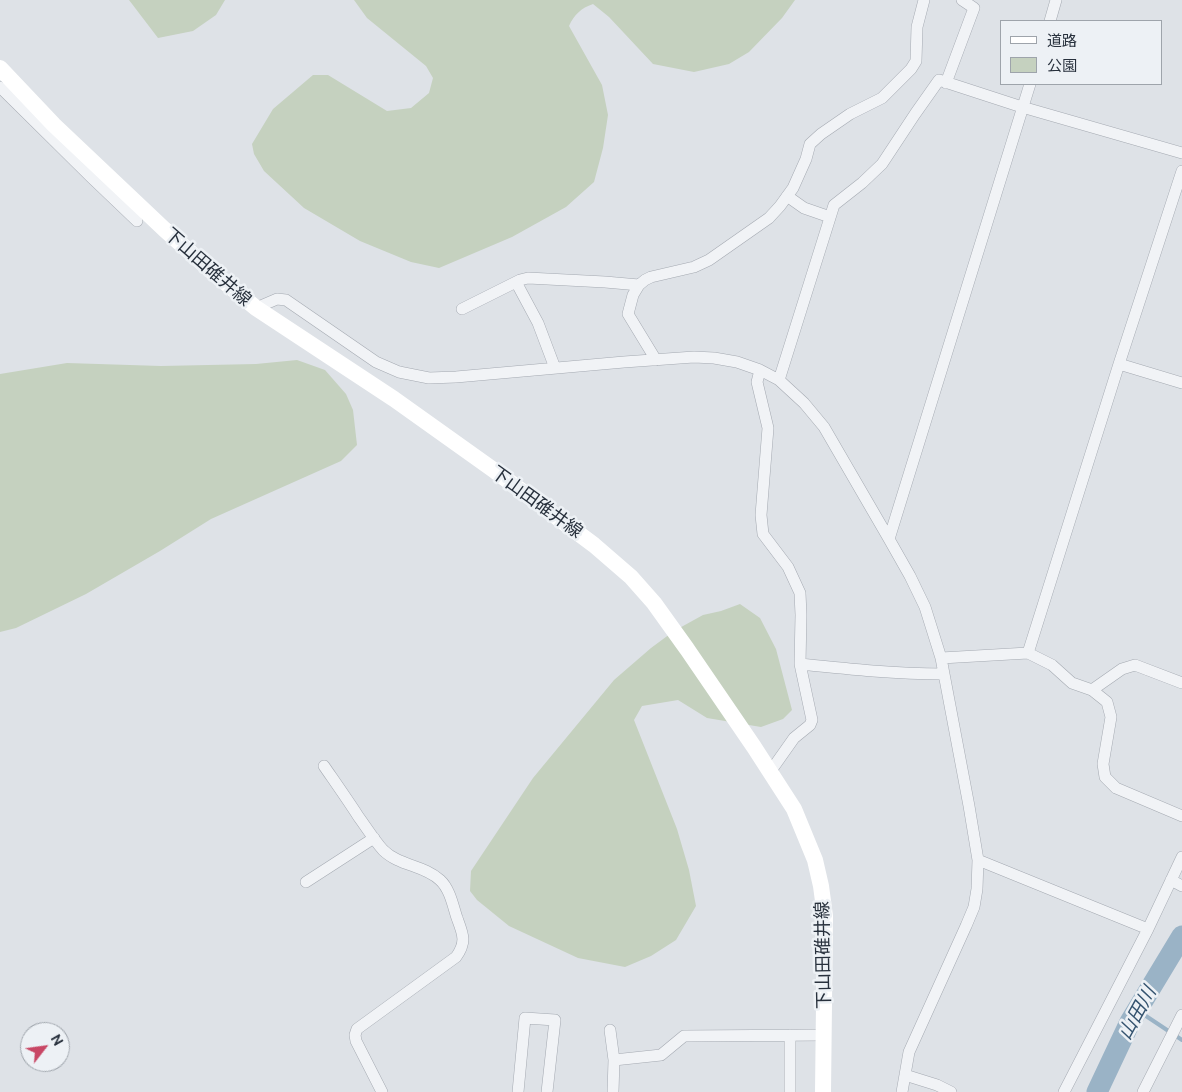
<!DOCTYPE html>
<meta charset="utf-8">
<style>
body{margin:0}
#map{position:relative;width:1182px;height:1092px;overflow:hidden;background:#dee2e7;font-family:Ubuntu,"Noto Sans JP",sans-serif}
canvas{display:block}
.legend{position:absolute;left:1000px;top:20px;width:162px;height:65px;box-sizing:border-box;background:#edf1f5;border:1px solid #9ea4ab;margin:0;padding:6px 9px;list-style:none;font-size:15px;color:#28313d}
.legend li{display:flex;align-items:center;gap:10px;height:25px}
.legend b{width:25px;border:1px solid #9ea4ab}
.north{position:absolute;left:20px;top:1022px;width:50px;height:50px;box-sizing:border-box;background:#edf1f5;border:1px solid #9ea4ab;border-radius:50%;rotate:60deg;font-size:14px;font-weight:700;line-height:20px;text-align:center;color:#28313d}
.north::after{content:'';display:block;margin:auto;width:18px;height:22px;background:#c84765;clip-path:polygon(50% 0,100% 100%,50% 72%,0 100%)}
</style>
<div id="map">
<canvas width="1182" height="1092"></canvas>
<ul class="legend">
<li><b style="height:6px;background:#fff"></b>道路</li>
<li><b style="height:14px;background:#c5d1bf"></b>公園</li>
</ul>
<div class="north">N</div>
</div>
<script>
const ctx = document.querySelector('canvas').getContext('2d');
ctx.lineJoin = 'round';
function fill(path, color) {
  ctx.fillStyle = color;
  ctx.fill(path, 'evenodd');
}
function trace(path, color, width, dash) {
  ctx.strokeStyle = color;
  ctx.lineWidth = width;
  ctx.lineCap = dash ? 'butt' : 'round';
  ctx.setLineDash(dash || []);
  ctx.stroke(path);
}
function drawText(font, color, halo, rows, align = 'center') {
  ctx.font = font + ' Ubuntu,"Noto Sans JP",sans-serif';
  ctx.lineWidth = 5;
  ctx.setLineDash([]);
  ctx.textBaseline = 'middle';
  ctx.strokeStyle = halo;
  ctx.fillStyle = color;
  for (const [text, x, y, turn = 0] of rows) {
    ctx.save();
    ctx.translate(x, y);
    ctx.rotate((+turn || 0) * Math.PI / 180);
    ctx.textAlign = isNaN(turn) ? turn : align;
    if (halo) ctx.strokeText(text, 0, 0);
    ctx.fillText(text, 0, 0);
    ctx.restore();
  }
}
const green = new Path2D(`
 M129,0H225L216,15L193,31L158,38Z
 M354,0H795L782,18L749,52L729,64L694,72L653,64L609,17L593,4C581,8 574,15 569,26L602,85L608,115L603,148L594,182L566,207L512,237L439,268L411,262L360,241L304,208L264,171L254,154L252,144L273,109L313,75H328L387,111L411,108L429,93L433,78L426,66L367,18Z
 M297,360L325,370L346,394L353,410L357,445L341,461L211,519L160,551L86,594L16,628L0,632V374L67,363L161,366L256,364Z
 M740,604L760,618L776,649L792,710L783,719L761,727L707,718L678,700L642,706L634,720L677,829L689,870L696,906L676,940L651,956L625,967L578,958L509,926L477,900L470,891L471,871L533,778L614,680L651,648L674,631L703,615L721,611Z`);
const stream = new Path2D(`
 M1137,1010L1182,1040`);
const river = new Path2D(`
 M1097,1092L1130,1022L1182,936`);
const minor = new Path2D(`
 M1050,21L1056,0
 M946,83L974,8L962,0
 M0,87L91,177L137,221
 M787,196L804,208L830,217
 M516,282L538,323L555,368
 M256,308L277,299L286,300L376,362L399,372L429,378L456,377L624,362L694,357L714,358L737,362L760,370L779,380L804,403L824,427L889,539L910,576L925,607L941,658L969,806L978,860L977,889L974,907L966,926L909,1052L902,1092
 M462,309L520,280L528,278L605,282L639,285
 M656,360L628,314L633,295L639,285L645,280L651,277L694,267L709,260L769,218L780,206L793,188L806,159L810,144L821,134L850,114L882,98L911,69L916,61L917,27L924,0
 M1119,364L1182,383
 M760,370L757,382L768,428L761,515L763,534L788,567L800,593L801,615L800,664L812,720L810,725L794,738L770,772
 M779,380L834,205L862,183L882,164L915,114L939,80L1022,107L1182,153
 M889,539L1030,84
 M1028,653L1119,364L1182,171
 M941,658L1028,653L1052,665L1072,683L1092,690L1107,702L1111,717L1103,764L1105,777L1116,788L1182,816
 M800,664C848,669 895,674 943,674
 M1092,690L1122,669L1135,665L1182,683
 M324,766C335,782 347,799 358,816C366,827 374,840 383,850C399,866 424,865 440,880C450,889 453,906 457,918C463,934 467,942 456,957L357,1029L355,1035L356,1041L382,1092
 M978,860L1148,929
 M1171,880L1182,886
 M306,882L374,838
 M610,1030L614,1060L613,1092
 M790,1035V1092
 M614,1060L661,1055L684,1036L824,1035
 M905,1075L937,1085L951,1092
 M518,1092L525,1018L555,1020L547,1092
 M1064,1092L1148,929L1182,857
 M1143,1092L1182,1015`);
const secondary = new Path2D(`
 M0,68L54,125L164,229L209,269L256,308L394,399L495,471L594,545L631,577L654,603L687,649L754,747L794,809L815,860L821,886L825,916L823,1092`);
const streetNames = [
 ["下山田碓井線",208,267,41],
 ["下山田碓井線",537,502,36],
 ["下山田碓井線",823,955,-91]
];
const waterNames = [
 ["山田川",1137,1013,-61]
];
fill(green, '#c5d1bf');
trace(stream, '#9ab3c6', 4);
trace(river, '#9ab3c6', 21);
trace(minor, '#a4a9b1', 12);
trace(minor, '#f1f3f6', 11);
trace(secondary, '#fff', 16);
drawText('18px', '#28313d', '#edf1f5', streetNames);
drawText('italic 19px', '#34536f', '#edf1f5', waterNames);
</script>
